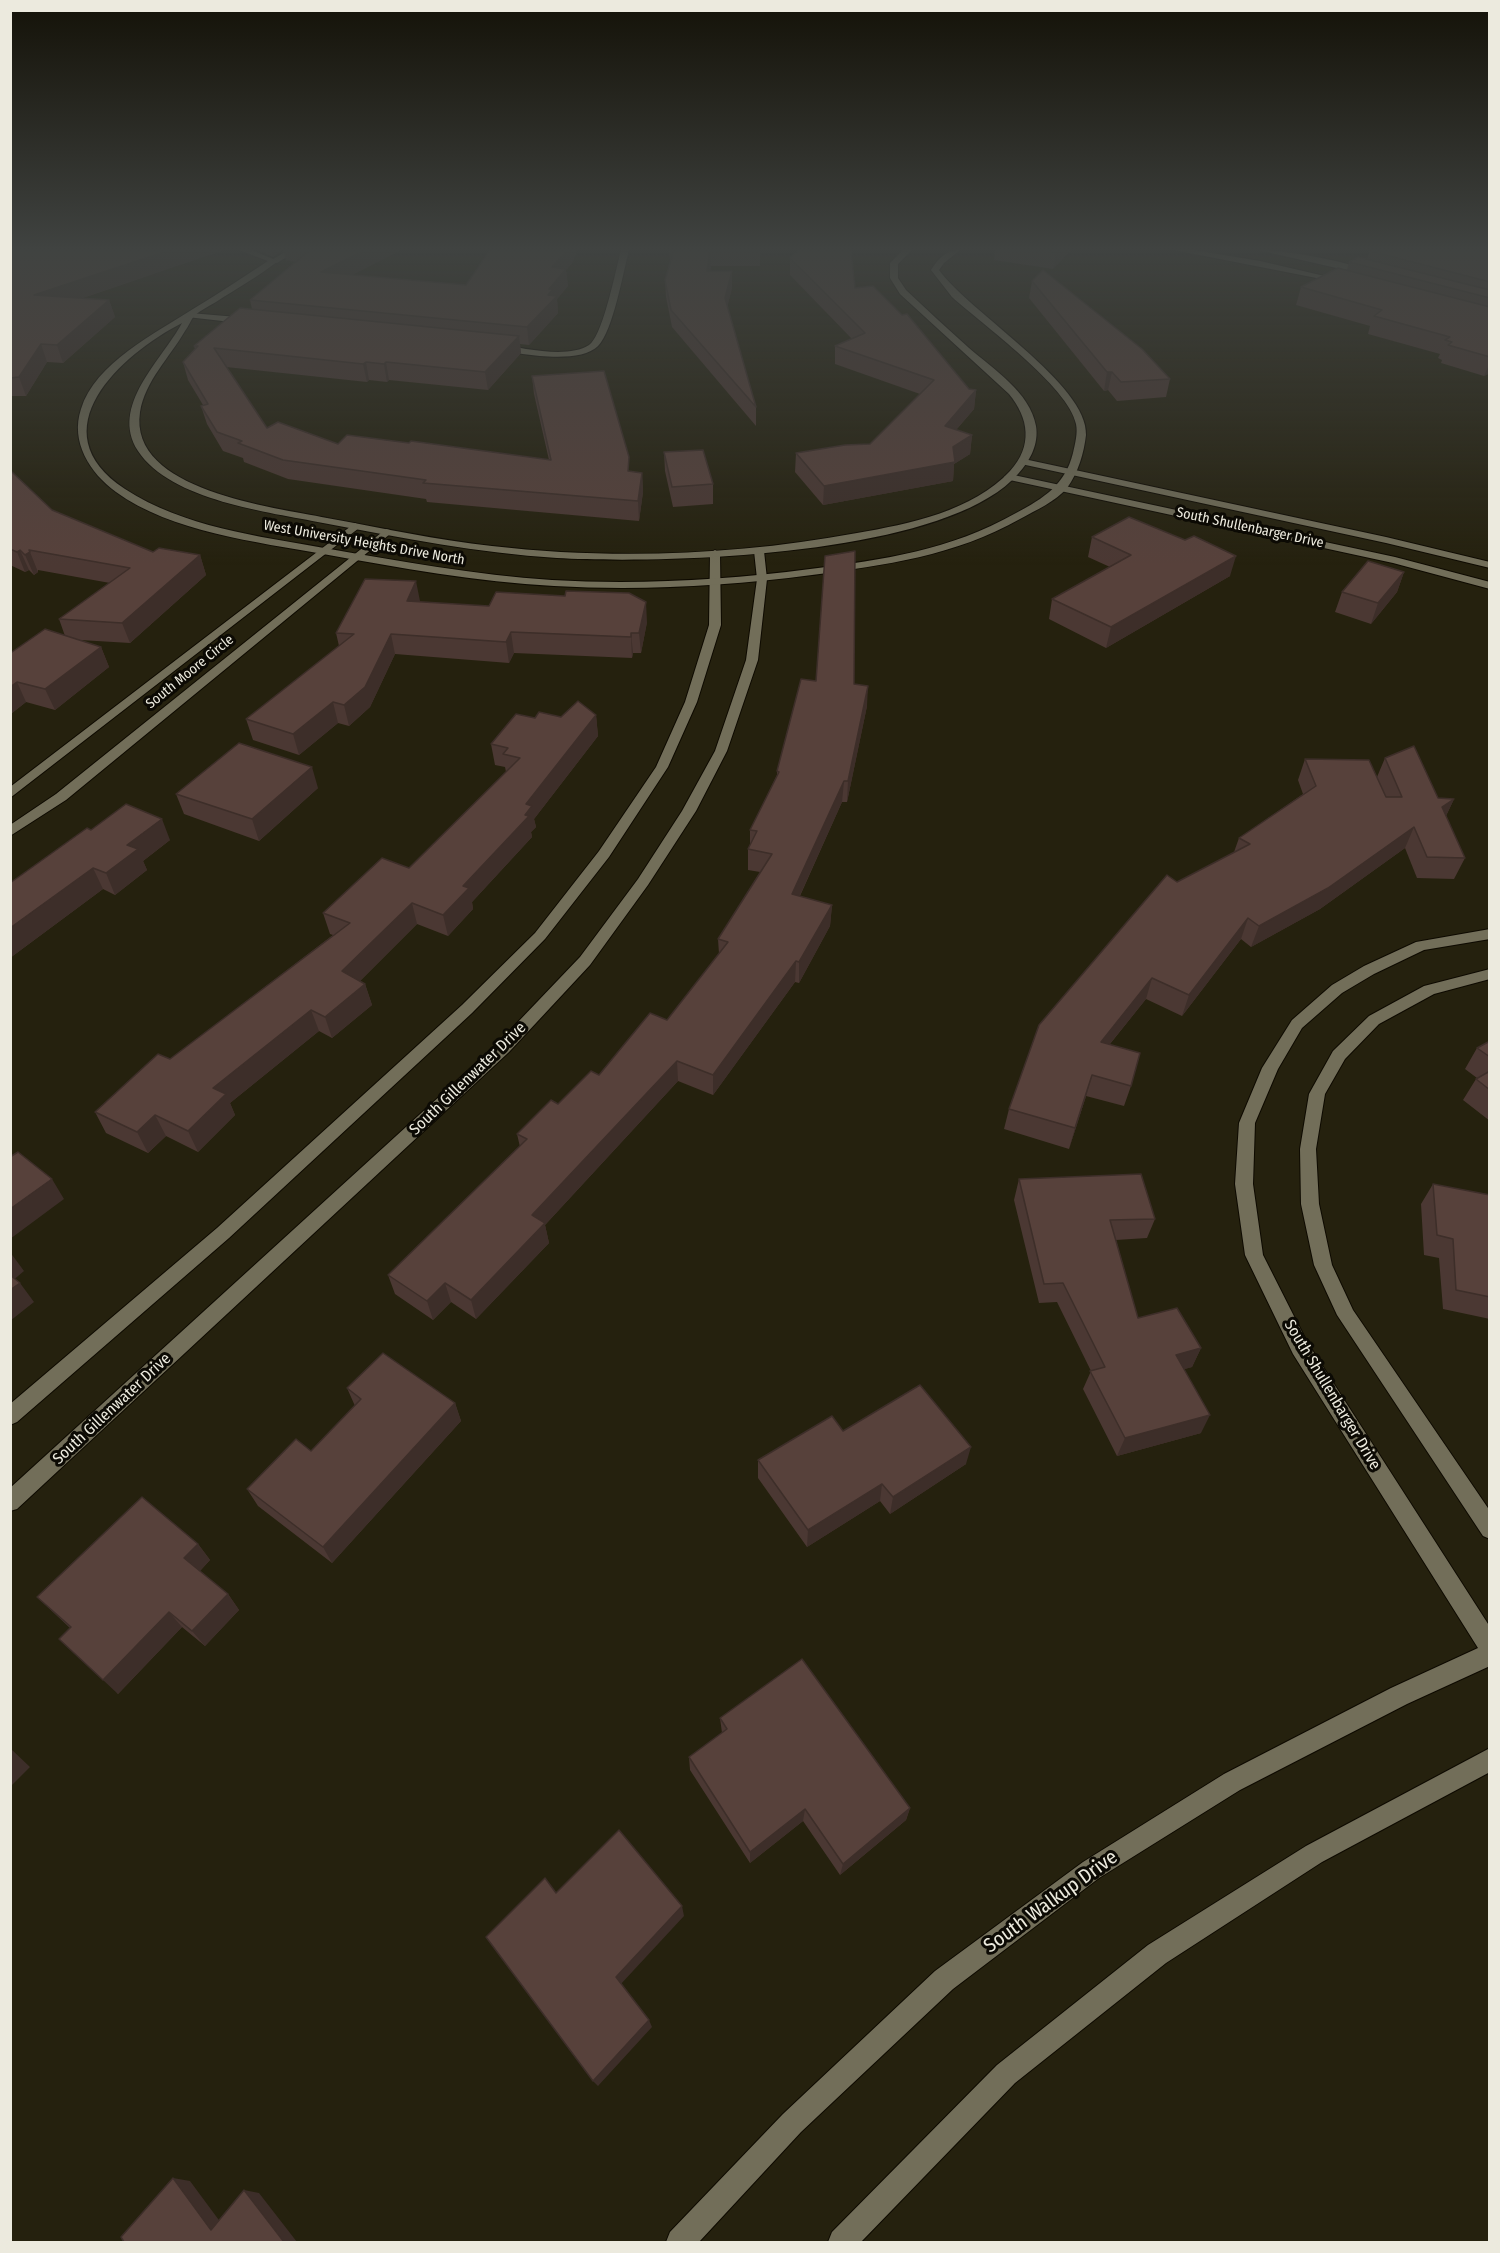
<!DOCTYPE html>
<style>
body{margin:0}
#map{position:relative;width:1500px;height:2253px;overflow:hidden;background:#25210e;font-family:"Fira Sans Condensed",sans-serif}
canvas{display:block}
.frame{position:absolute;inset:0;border:12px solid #eceade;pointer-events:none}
</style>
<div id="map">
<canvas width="1500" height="2253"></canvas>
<div class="frame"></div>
</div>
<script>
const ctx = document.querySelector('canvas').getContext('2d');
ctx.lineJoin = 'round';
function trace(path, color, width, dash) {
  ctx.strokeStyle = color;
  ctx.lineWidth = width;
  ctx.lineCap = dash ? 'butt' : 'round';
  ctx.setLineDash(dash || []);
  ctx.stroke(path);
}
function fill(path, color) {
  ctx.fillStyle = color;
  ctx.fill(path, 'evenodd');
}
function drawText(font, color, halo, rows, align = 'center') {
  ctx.font = font + ' "Fira Sans Condensed",sans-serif';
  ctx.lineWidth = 6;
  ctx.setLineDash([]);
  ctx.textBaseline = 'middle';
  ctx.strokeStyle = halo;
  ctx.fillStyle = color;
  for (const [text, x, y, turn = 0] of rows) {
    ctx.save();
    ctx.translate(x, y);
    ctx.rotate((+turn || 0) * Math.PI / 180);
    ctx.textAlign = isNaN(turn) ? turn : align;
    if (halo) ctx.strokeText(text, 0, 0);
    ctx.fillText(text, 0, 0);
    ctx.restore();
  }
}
const minor = new Path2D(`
 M288,250H298L277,263L270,261Z
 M621,250H629C623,273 613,331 598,346C579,365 519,354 495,349L494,347L498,344C522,348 568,359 589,345C603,336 616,269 621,250Z
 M190,313L249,318L253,321L249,324L187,317L186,315Z
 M1024,459L1386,537L1490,562V568L1386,543L1021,464V460Z
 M1009,474L1395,557L1490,582V589L1393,563L1005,479L1004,477Z
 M355,523L360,526L359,528L10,798V787Z
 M386,529L390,530V534L66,800L10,836V825L56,794Z
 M759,548L764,551L767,579L758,660L727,751L696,811L648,885L590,965L509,1052L17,1509L10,1511V1488L497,1044L580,957L638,879L682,811L715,751L746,660L757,579L754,551Z
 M715,550L720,553L721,625L697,702L668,767L609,857L545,939L472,1013L229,1238L17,1422L10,1425V1404L217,1228L462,1005L535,933L599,851L656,767L685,702L709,625L710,553Z
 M1490,929V939L1424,950L1374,974L1342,993L1302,1028L1278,1069L1255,1123L1253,1184L1263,1255L1307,1342L1490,1627V1666L1407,1704L1240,1790L1099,1878L953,1989L801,2132L699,2242H666L670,2232L783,2114L935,1971L1083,1862L1224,1774L1391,1688L1478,1648L1293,1354L1245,1255L1235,1184L1239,1123L1262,1068L1292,1020L1332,985L1364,966L1416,942Z
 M1490,969V979L1434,994L1379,1024L1345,1059L1325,1094L1316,1149L1319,1204L1332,1265L1353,1310L1490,1511V1539L1483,1536L1337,1315L1314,1265L1301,1204L1300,1149L1309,1094L1333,1051L1369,1016L1424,986Z
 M1490,1748V1772L1322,1862L1166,1963L1015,2083L861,2242H828L832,2232L997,2065L1148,1945L1306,1846Z`);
const tertiary = new Path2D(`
 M239,250H251L278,261C259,276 236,289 216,302C209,306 201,310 195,315C191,319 189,326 185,331C170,357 145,381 140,412C128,491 274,507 327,518C382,528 437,540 492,546C613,560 738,555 857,533C909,524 973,511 1010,471C1033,446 1029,418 1009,394L900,294L890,278V263L903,250H912L898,264V278L906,290C927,310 948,329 969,348C993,369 1030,392 1036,426C1039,444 1030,461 1018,474C945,557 663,564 557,558C478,553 401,538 323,523C269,512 171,501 138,451C109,406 162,360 182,323C120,355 37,431 125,489C183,527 258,536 324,548C400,561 475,575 552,580C638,585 725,580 810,569C886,559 948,551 1016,513C1044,498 1065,485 1073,453C1075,444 1078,433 1076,424C1069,387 982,324 952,297L931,270C938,259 946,250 960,250L944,263L939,270C969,312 1089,385 1086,435C1084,453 1078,473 1067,488C1055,502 1036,510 1020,519C955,556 885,565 812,575C727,586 640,591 554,586C477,582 400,568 323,554C257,542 171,532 116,492C90,473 70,442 81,409C95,363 156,333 193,309C218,294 243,277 268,261Z
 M1174,250H1193L1260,261L1346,281L1342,283Z
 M1258,250C1283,250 1351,261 1371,273L1367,275Z`);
const wall = new Path2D(`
 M10,250H224L83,298L109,300L115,317L63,363L47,362L26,396H10Z
 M257,250H401L352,275L466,285L573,262L566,270L568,286L557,299L558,313L529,345L520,344L521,353L488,390L389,380L387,382L369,380L367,382L226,367L267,428L338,444L409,443L549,460L534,394L532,376L630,472L642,473L643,492L639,521L427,502L426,499L288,479L244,462L243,458L223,451L207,424L201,406L203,405L188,380L183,362L195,349L194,346L252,309L250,300L295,262L286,260L283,250L273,257Z
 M669,250H760V266H711L710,271L732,288L727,307L756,407V426L672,327L666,297L665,280L670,265Z
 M995,250H1071L1053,269L994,260Z
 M1490,250V373L1484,376L1441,363L1442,360L1438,358L1440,354L1368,334L1370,326L1296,305L1301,287L1347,270L1349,262L1367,259L1370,251Z
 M790,258L855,288L969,389L976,390L974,409L956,430L972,435L970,454L954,464L953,481L823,505L795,472L796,453L870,444L920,394L835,364V346L852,339L790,275Z
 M1032,281L1170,379L1166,397L1117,401L1108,390L1104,391L1029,298Z
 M664,452L713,484V504L673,507L665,471Z
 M10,472L52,510L153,552L200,555L206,575L130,643L80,640L101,647L109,667L55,710L26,702L12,713L10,712V652H12L65,636L59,619L110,583L38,570V572L34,575L29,570L25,572L10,565Z
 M1092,537L1230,576L1106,648L1049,619L1052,599L1110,567L1088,557Z
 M1404,572L1397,592L1371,624L1335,612L1342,592Z
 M420,602L647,622L641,653H633L632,658L514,653L509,663L395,654L370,707L349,726L338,723L299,755L253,740L246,719L339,646L336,633Z
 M854,684L867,706L847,802H842L800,896L832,905L830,926L799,983L795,982L713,1095L678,1081L545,1225L549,1243L476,1319L451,1302L433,1320L395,1294L388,1275L520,1147L517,1134L599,1075L667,1020L719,954L718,939L760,872L748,870V849L750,845V830L777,775V771Z
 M596,715L598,736L534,819L536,827L531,832L532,837L472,902L473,909L448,936L417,924L360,981L365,984L372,1005L332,1038L319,1031L230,1103L235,1115L198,1152L166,1136L148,1153L106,1133L95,1112L170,1059L333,935L330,934L323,913L409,868L506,772L505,767L495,765L491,744L535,718Z
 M1385,758L1438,798L1454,799L1446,816L1465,858L1454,879L1417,878L1405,848L1320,909L1251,947L1241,939L1182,1016L1146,999L1110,1044L1131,1086L1124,1106L1086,1096L1069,1149L1004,1129L1009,1109L1177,882L1234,852L1239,838L1303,794L1298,780L1305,759L1377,777Z
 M318,788L259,841L184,814L176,794Z
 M91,830L170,840L143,861L147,870L115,895L103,889L10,958Z
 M1490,1041V1121L1463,1100L1476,1079L1477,1078L1465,1069L1477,1048Z
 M1019,1179L1155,1219L1147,1238L1116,1240L1138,1318L1201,1348L1192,1367L1184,1369L1201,1433L1117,1456L1083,1389L1091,1371L1057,1302L1039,1303L1014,1200Z
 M1433,1184L1490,1195V1319L1443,1309L1439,1258L1424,1255L1421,1204Z
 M347,1388L455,1403L461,1421L332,1563L258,1506L247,1489L311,1451L355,1406Z
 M843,1431L966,1464L890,1514L880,1501L807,1547L758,1478V1460Z
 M198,1544L210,1560L200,1571L228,1594L239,1610L205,1646L182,1627L118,1694L70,1628L37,1597Z
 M720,1718L910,1808L906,1820L840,1875L803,1821L750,1863L690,1770L689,1757L722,1733Z`);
const shadedWall = new Path2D(`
 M170,250H224L40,312L34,295Z
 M271,250H283L273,257Z
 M365,250H401L325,289L321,272Z
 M568,250H577L573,262L566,270L568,286L557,299L558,313L529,345L527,327L548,295L552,267Z
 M710,250L711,266L708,288L707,271Z
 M1058,250H1071L1053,269L1056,253Z
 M732,271V288L725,316V298Z
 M109,300L115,317L63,363L57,345Z
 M519,336L521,353L488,390L485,372Z
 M41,344L47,362L26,396L19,377Z
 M366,362L369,380L367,382L363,364Z
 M386,362L389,380L387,382L384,364Z
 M1490,363V373L1484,376Z
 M1107,372H1112L1108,390L1104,391Z
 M976,390L974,409L943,445L945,426Z
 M972,435L970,454L954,464L953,481L823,505L824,486L953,447Z
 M642,473L643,492L639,521L638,501Z
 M20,550L29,570L25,572L17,552Z
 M30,552L38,572L34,575L25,555Z
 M200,555L206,575L130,643L122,623Z
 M1236,556L1230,576L1106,648L1111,627Z
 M1404,572L1397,592L1371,624L1378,603Z
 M416,581L420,601H407Z
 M646,602L647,622L641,653L639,633Z
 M511,632L514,653L509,663L506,642Z
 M631,633L633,653L632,658L631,637Z
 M391,634L395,654L370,707L349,726L344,705Z
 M101,647L109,667L55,710L45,689Z
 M17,682L26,702L12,713L10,709V687Z
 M868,686L867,706L847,802L848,781Z
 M333,702L338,723L299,755L293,734Z
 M596,715L598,736L534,819L536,827L531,832L532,837L472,902L473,909L448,936L443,915L463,886L525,815L526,804Z
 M312,767L318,788L259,841L252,819Z
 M844,781L842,802L791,915L792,894Z
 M1454,799L1444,820L1442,807Z
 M162,819L170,840L143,861L147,870L115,895L106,873L127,845Z
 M1414,827L1405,848L1320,909L1251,947L1259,926Z
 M93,868L103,889L10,958V928Z
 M412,903L417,924L349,992L342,971Z
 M832,905L830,926L799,983V962Z
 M1248,918L1241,939L1182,1016L1189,995Z
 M796,961L795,982L713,1095V1075Z
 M1152,978L1146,999L1095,1062L1101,1042Z
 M365,984L372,1005L332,1038L325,1017Z
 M311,1010L319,1031L230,1103L235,1115L198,1152L188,1131L213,1088Z
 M677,1061L678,1081L545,1225L549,1243L476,1319L471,1300L532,1215Z
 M1092,1075L1086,1096L1069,1149L1075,1128Z
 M155,1115L166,1136L148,1153L137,1132Z
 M52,1179L64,1199L10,1239V1209Z
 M10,1252L24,1271L11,1282H10Z
 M20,1283L34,1302L10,1321V1290Z
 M445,1283L451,1302L433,1320L427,1301Z
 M1201,1348L1192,1367L1168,1374L1176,1355Z
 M455,1403L461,1421L332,1563L323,1547Z
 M1210,1415L1201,1433L1117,1456L1125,1438Z
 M971,1447L966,1464L890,1514L893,1497Z
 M882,1484L880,1501L807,1547L808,1530Z
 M198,1544L210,1560L197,1574L184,1558Z
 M228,1594L239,1610L205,1646L192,1631Z
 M169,1612L182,1627L118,1694L103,1680Z
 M10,1748L30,1767L10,1787Z
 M910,1808L906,1820L840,1875L843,1864Z
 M805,1809L803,1821L750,1863V1852Z
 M682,1906L684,1916L620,1985L616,1977Z
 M649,2020L652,2027L598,2086L593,2081Z
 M173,2178L190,2181L227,2231L211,2230Z
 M244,2190L259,2193L297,2242H284Z`);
const building = new Path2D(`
 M10,250H170L34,295L109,300L57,345L41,344L19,377L10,378Z
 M310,250H365L321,272L466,285L490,250H568L552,267L566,269L549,289H553L548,295L557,296L527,327L250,300Z
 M674,250H710L707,271H732L725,298L756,407L671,310L665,280Z
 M799,250H851L855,288L873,286L902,315L907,314L969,389L976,390L945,426L972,435L953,447L955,462L824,486L796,453L845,445L870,444L934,380L835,346L865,333L790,258Z
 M1040,250H1058L1056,253Z
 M1371,250H1490V282L1370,251Z
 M1358,257L1490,290V298L1349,262Z
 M1338,268L1490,307V357L1448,345L1452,342L1445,340L1450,337L1374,316L1382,310L1301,287Z
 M1043,270L1142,349L1170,379L1121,382L1112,372H1107L1032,281Z
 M240,308L519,336L485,372L386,362L384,364L366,362L363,364L214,348L267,428L278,422L338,444L347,435L409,443L411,441L551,460L532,376L604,371L629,457L628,471L642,473L638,501L423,483L426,480L283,460L238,443L242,441L217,432L201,406L208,404L183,362L198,346H194Z
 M703,450L713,484L672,487L664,452Z
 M10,472H12L52,510L153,552L159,548L200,555L122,623L59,619L130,568L29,550L30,552L25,555L20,550L17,552L10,549Z
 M1129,517L1185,540L1194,536L1236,556L1111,627L1052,599L1131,555L1092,537Z
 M855,551L854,684L868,686L848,781H844L792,894L832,905L799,962L796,961L713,1075L677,1061L532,1215L545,1223L471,1300L445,1283L427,1301L388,1275L527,1139L517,1134L551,1100L558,1104L591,1071L599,1075L650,1013L667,1020L728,942L718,939L772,854L748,849L757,831L750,830L779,772L777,771L801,679L816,681L825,556Z
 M1368,561L1404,572L1378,603L1342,592Z
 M365,579L416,581L407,601L489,606L496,592L565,596L566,591L629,593L646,602L639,633H631V637L511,632L506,642L391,634L365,687L344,705L333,702L293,734L246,719L354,634L336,633Z
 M45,629L101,647L45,689L17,682L10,687V652H12Z
 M578,701L596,715L526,804L532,806L525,815L529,816L463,886L469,888L443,915L412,903L342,971L365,984L325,1017L311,1010L213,1088L226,1094L188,1131L155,1115L137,1132L95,1112L158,1054L170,1059L350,923L323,913L382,858L409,868L520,758L503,754L508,748L491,744L516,714L535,718L539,712L561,717Z
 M239,743L312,767L252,819L176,794Z
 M1414,746L1438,798L1454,799L1442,807L1465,858L1427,857L1414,827L1328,888L1259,926L1248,918L1189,995L1152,978L1101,1042L1140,1053L1131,1086L1092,1075L1075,1128L1009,1109L1039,1025L1167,875L1177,882L1250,844L1239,838L1316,786L1305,759L1369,760L1386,797H1402L1385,758Z
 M126,804L162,819L127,845L138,849L106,873L93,868L10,928V883L87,828L91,830Z
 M1490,1041V1057L1477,1048Z
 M1490,1071V1090L1476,1079Z
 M18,1152L52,1179L10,1209V1157Z
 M1141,1174L1155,1219L1110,1220L1138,1318L1177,1308L1201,1348L1176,1355L1210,1415L1125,1438L1090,1371L1105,1367L1063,1283L1044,1284L1019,1179Z
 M1433,1184L1490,1195V1297L1456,1290L1453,1239L1437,1235Z
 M10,1275L20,1283L10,1290Z
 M383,1353L455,1403L323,1547L247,1489L296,1439L311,1451L361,1399L347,1388Z
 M920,1385L971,1447L893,1497L882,1484L808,1530L758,1460L832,1416L843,1431Z
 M142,1497L198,1544L184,1558L228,1594L192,1631L169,1612L103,1680L59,1639L71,1627L37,1597Z
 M802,1659L910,1808L843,1864L805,1809L750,1852L689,1757L727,1729L720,1718Z
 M619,1830L682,1906L616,1977L649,2020L593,2081L486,1937L545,1878L556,1893Z
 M173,2178L211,2230L244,2190L284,2242H124L121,2237Z`);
const farStreetnames = [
 ["South Shullenbarger Drive",1250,528,12],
 ["West University Heights Drive North",364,543,10],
 ["South Moore Circle",190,672,-39]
];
const streetNames = [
 ["South Gillenwater Drive",468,1079,-44],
 ["South Shullenbarger Drive",1332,1395,59],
 ["South Gillenwater Drive",112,1409,-43]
];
const nearStreetnames = [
 ["South Walkup Drive",1051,1902,-36]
];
trace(minor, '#0e0a00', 2);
trace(tertiary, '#0e0a00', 2);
fill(minor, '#726e59');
fill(tertiary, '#726e59');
fill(wall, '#4b3833');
fill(shadedWall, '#3d2e29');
fill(building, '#57413b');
trace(building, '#3d2e29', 1.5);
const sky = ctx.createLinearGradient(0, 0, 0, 566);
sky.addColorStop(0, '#141208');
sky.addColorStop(0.44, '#404341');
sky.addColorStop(1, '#40434100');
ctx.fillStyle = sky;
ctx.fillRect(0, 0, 1500, 566);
drawText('14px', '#eceade', '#0c0a04', farStreetnames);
drawText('16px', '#eceade', '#0c0a04', streetNames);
drawText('20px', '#eceade', '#0c0a04', nearStreetnames);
</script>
